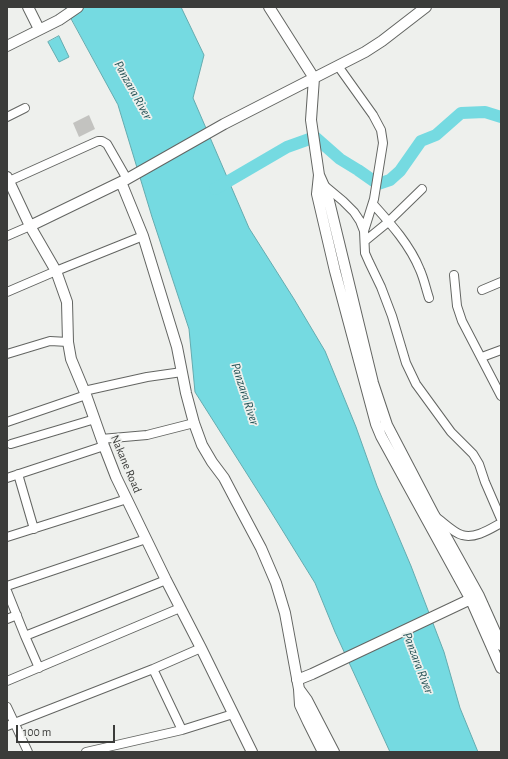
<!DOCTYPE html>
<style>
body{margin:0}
#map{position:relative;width:508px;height:759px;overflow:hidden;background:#eef0ed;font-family:"Alegreya Sans",sans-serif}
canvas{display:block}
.frame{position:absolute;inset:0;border:8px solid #3b3c3a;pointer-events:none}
.scale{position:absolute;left:16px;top:725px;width:99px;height:18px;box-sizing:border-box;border:2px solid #3b3c3a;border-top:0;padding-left:5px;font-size:12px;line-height:14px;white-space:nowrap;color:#3b3c3a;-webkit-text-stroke:3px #eef0ed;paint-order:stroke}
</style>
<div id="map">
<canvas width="508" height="759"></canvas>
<div class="frame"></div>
<div class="scale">100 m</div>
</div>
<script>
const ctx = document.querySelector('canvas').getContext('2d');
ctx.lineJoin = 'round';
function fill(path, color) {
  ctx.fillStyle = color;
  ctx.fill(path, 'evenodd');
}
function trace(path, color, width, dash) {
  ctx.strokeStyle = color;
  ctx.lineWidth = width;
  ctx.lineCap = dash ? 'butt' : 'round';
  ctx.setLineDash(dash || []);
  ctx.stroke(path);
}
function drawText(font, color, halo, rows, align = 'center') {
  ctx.font = font + ' "Alegreya Sans",sans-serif';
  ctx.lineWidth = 3.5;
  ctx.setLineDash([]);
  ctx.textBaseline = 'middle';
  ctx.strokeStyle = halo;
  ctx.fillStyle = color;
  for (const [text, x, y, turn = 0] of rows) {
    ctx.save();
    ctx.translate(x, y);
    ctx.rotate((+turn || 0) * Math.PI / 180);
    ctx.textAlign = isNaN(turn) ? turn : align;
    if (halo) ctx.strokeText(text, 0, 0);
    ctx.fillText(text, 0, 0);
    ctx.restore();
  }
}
const water = new Path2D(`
 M65,7H181L204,55L193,98L249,228L294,299L325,351L356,427L377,486L411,566L444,652L460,708L478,752H390L335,632L315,583L268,507L195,392L189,329L152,217L118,105Z
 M59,36L69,57L59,62L48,42Z`);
const river = new Path2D(`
 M215,189L287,147L315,137L340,159L358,170L378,184L390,180L400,171L421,141L436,135L461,113L485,112L501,117`);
const building = new Path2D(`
 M89,115L95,129L79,137L73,123Z`);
const minor = new Path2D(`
 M338,66L373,115L381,130L383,143L374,199L364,231
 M7,117L25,108
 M7,182L98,141H102L107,144L127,179
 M325,186L343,201L354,212L360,221L364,231L365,253L369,262L381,287L392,316L406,363L416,384L451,432L473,454L479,464L485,482L501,519
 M373,204C391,224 410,245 420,270C424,279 426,289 429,298
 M7,236L30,226
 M365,241L387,223L422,189
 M454,275L457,306L462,321L501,396
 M482,290L501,282
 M7,292L56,271L143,236
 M7,354L50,341L68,342
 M482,357L501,350
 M84,391L147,377L182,372
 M7,422L86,395
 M101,439L147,435L194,423
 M11,444L95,419
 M18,474L34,529
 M7,478L104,446
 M436,517C443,522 454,533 462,535C475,539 490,529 501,523
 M7,537L127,499
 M7,586L146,539
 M7,591L25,636L39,668
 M7,619L17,615
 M25,636L166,580
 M153,669L182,730
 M7,681L180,608
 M7,707L28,752
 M7,726L153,669L201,648
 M86,752L182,730L233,714`);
const tertiary = new Path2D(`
 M28,7L39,29
 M269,7L314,78L311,120L319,175L317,194L335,271L376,424L381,436L471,600L501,668
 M7,46L59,20L78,7
 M319,175L327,193L373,383L387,425L434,515L479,596L501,645
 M7,177L30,226L56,271L67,302L68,342L71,359L86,395L104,446L116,477L166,580L201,648L252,752
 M121,182L143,236L177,347L186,393L194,423L202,445L212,462L224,478L235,499L261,548L276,583L285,613L299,689L300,705L308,722L323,752
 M30,226L127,179L224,124L314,78L365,52L382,41L426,7
 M297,680L312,674L475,597
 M299,689L307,700L334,752`);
const streetNames = [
 ["Nakane Road",126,464,67]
];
const waterNames = [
 ["Panzara River",133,90,61],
 ["Panzara River",245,394,72],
 ["Panzara River",418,663,69]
];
fill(water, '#75dae1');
trace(water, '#64abaf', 1);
trace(river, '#75dae1', 12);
fill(building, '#c3c3c0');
trace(minor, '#636562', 10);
trace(tertiary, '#636562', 12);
trace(minor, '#fff', 8);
trace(tertiary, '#fff', 10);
drawText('12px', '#3b3c3a', '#eef0ed', streetNames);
drawText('italic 13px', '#265356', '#eef0ed', waterNames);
</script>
